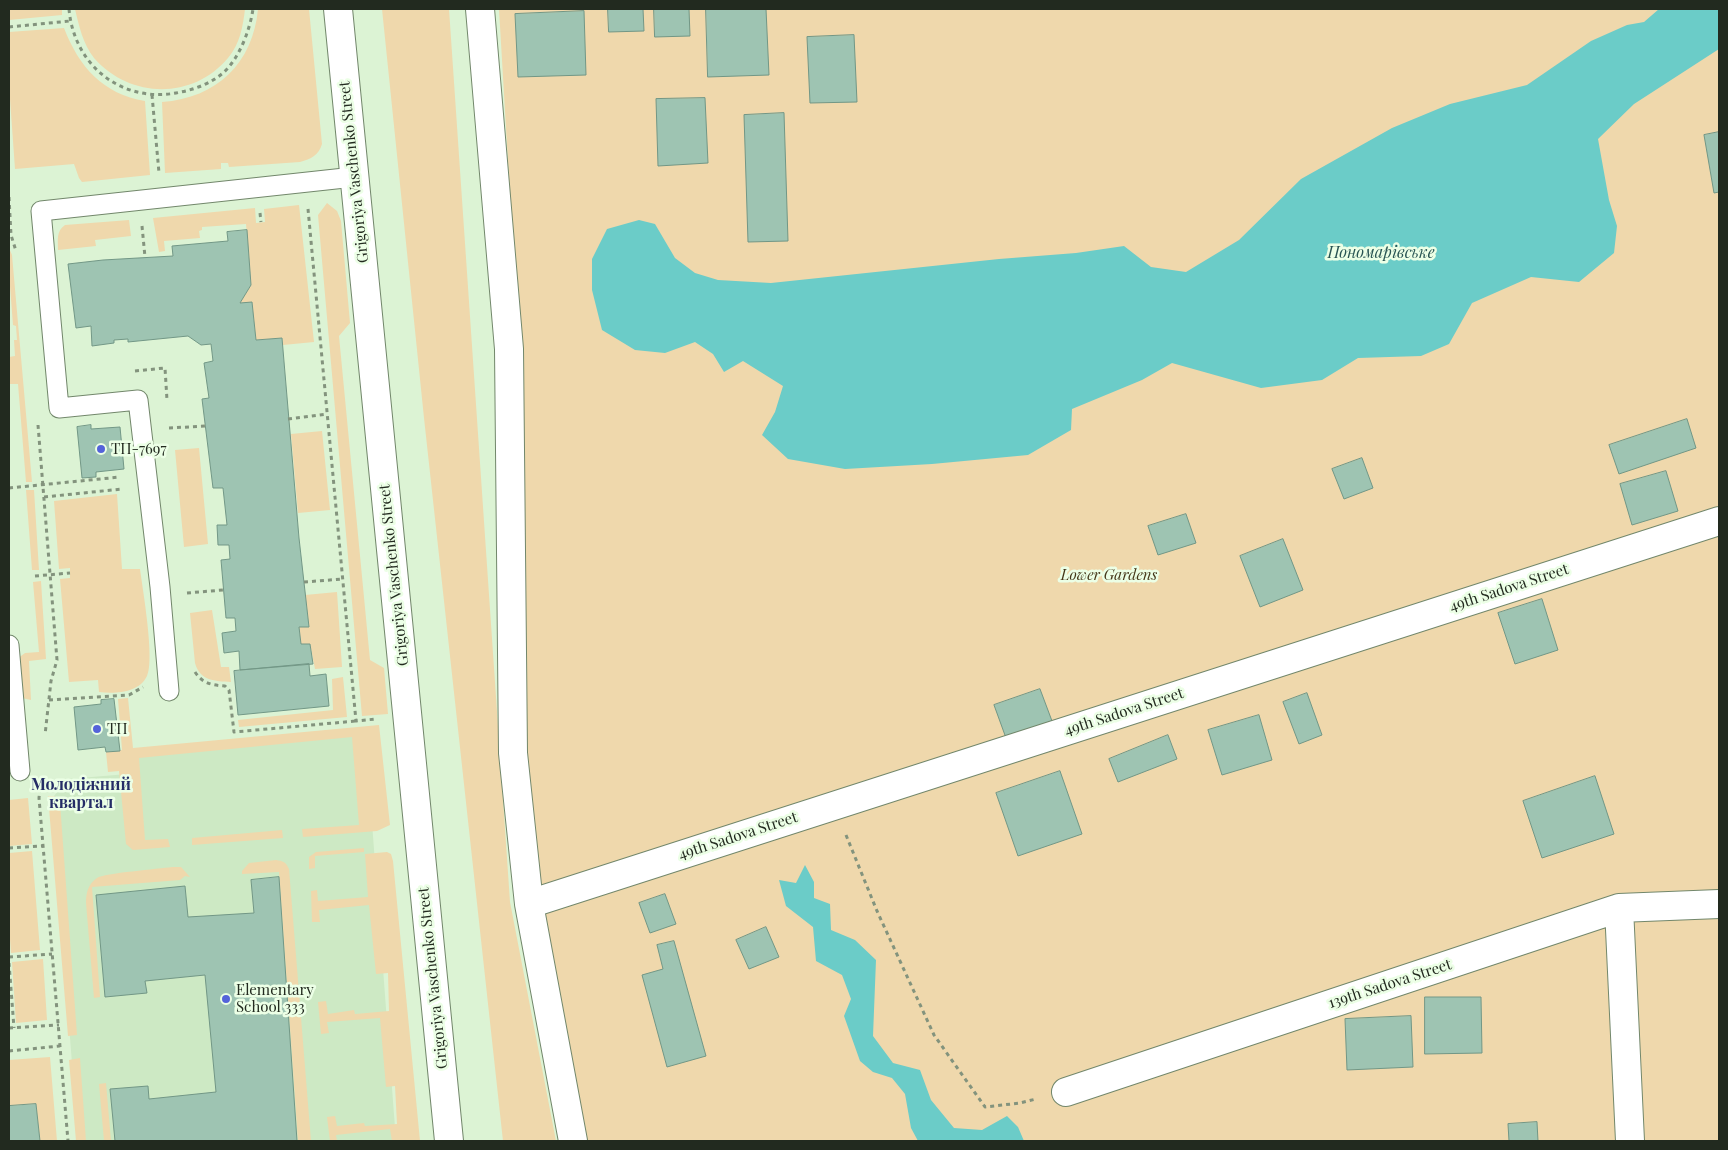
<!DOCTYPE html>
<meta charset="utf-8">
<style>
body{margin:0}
#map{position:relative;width:1728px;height:1150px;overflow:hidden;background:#dcf3d4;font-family:"Playfair Display",serif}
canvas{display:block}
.frame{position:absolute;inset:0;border:10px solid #222a1f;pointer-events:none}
</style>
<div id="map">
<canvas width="1728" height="1150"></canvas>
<div class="frame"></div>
</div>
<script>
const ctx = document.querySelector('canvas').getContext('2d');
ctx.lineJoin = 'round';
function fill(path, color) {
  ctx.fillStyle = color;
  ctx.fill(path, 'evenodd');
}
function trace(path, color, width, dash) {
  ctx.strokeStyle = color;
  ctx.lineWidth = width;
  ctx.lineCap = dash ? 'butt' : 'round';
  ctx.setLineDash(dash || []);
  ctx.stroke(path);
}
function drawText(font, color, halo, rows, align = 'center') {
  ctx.font = font + ' "Playfair Display",serif';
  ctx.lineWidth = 5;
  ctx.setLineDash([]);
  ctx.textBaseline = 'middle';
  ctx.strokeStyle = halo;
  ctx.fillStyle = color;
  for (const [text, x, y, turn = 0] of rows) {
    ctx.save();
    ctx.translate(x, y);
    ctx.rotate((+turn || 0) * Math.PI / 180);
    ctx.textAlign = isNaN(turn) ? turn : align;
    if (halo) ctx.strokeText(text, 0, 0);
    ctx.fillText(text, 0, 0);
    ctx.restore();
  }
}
const built = new Path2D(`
 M365,730L396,1141H78L56,856L54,796L68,779L139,773L138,753Z`);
const green = new Path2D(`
 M9,9H62V15L9,20Z
 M75,9H245C243,26 240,44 228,58C193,100 130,99 94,58C83,44 79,26 75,9Z
 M258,9H309L322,144C319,155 311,159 300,162L229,167L228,163H221V169L165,173L162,102C217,98 253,63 258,9Z
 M382,9H449L510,902L556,1141H503L424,418Z
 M499,9H1719V1141H585L538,892L527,755L519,349Z
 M64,28C79,67 103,94 145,101L150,175L82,182L79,178L74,164L15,169L9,85V32Z
 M327,203L337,211L341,221L350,323L339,336L370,660L384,668L388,714L362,716L318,215Z
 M299,205L314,342L283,345L282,338L256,340L252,303H240L251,285L246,224L202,227V230L199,231L200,238L164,241L165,251L159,252L153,218L255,208L256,223L265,222L264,209Z
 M129,220L131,236L95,240L96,246L58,250C58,240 56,231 65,225Z
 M9,248L12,255L32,482H26L18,384H9V357L15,356L14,340H17L16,326L13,325L9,273Z
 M322,431L330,510L298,513L291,434Z
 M199,448L208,544L184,547L175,450Z
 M26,490H34L39,570H32Z
 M117,494L122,569H140C143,591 155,660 147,676C139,693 115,694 99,692L98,680L69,682L60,579L70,578V568L59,569L54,501Z
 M41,581L46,659L29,661L31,700L22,698L17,659L25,653L39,652L33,582Z
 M337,592L342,667L315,669L310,644H301L299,627H309L305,595Z
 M212,610L221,667H229L231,682C215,681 200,681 195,663L190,613Z
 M343,677L347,717L239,727L238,720L333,710L332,679Z
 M128,698L133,748L379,725L390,825L377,831L303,837L302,829L359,825L352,737L139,758L145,840L168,839L170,847L133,850L126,844L119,771L108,772L106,752L122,750L118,699Z
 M48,796H54L60,803L77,1035L68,1036Z
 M28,798L32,844L9,846V800Z
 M282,830L283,838L192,845V838Z
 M364,848V852L315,856V868L309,869V857L316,852Z
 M32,851L40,950L11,953L9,926V853Z
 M387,852L391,854L393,861L420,1141H392L390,1129L336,1135L337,1141H330L327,1117L335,1116L337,1126L364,1123L365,1126L397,1124L395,1086L386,1087L380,1018L327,1022L329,1033L321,1034L318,1002L326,1001L328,1014L354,1010L355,1014L389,1011L388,973L376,974L369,905L319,910L320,922H312L311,891L317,890L318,901L368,897L365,854Z
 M276,860C283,861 286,862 289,869L311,1141H298L279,872L242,874V871L249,863Z
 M172,867H181L190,877L185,876L180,880L92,887L100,997L94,998L86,903C86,893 88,884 97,878C104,873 159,869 172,867Z
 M43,959L47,1020L16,1023L12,962Z
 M50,1057L57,1141H40L36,1104L9,1106V1060Z
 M80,1058L86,1141H76L69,1060Z
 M106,1083L111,1141H104L99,1084Z`);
const water = new Path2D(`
 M1659,9H1719V49L1634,104L1598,139L1609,200L1617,226L1614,253L1579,282L1531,277L1472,303L1449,344L1421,356L1358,358L1322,380L1261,388L1172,363L1142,380L1072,409L1071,430L1028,455L932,464L845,469L788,459L762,435L775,412L783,386L743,361L724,372L713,354L695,342L665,353L635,350L602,330L592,290V259L607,229L639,220L655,224L675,258L695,273L718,280L771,283L999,259L1076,253L1124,246L1151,267L1186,272L1239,240L1301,179L1392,128L1450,104L1527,85L1591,41L1627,25L1644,22Z
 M805,865L814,882V898L830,904L831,930L855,940L876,960L873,1036L893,1063L920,1070L931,1100L954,1128L982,1130L1007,1116L1018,1127L1024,1141H918L911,1128L905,1094L892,1078L873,1072L860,1061L844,1016L851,999L842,975L816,961L813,927L786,906L779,880L796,883Z`);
const building = new Path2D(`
 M608,9H643L644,31L609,32Z
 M654,9H689L690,36L655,37Z
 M706,9H766L769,75L708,77Z
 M584,11L586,75L518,77L515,14Z
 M854,35L857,102L810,103L807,37Z
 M705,98L708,163L658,166L656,99Z
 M784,113L788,241L748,242L744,115Z
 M1719,132V192L1714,193L1704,135Z
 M247,230L251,285L240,303L252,302L256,340L282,338L299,538L309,627H299L301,644H310L313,664L240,670L239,651L224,653L222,633L236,631L235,618H226L221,560L230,559L229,545H218L217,525H227L223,488H213L202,399L209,398L204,363L213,361L211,344L201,345L188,336L128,342V339L114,340V343L92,346L91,326L76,328L68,264L103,260L173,256L172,246L228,241L227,232Z
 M1687,419L1696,448L1619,474L1609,445Z
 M91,425V429L120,427L124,469L96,472V477L82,478L77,427Z
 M1362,458L1373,488L1344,499L1332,469Z
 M1666,471L1678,511L1632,525L1620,484Z
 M1186,514L1196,543L1158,555L1148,526Z
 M1283,539L1303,590L1260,607L1240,556Z
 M1542,599L1558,650L1515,664L1498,613Z
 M309,664L310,676L326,674L329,706L238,715L234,671Z
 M1040,689L1052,721L1006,738L994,705Z
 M1307,693L1322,735L1299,744L1283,702Z
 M114,699L120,751L106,752L105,747L78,750L74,707L101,704V700Z
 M1259,715L1272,760L1222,775L1208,730Z
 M1168,735L1177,759L1118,782L1109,759Z
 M1060,771L1082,834L1018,856L996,793Z
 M1595,776L1614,834L1542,858L1523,801Z
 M279,877L297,1141H115L110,1089L148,1086L149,1099L216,1092L205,975L145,981L147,993L105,997L96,895L185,886L188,917L254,913L251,880Z
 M665,894L676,924L650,933L639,903Z
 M766,927L779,957L749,969L736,940Z
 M674,941L706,1056L667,1067L642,975L663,969L657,945Z
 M1425,997H1481L1482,1053L1425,1054Z
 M1411,1016L1413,1067L1347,1070L1345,1019Z
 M36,1104L40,1141H9V1106Z
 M1537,1122L1538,1141H1509L1508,1124Z`);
const path = new Path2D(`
 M69,9C74,67 124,105 181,92C196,89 211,83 223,73C239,59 250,30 253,9
 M9,27L70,21
 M152,95L159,173
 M9,197L11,235L16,251
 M308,209L356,721L376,719
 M260,213L261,222
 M142,226L145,257
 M135,371L165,368L167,400
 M288,419L327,414
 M38,425L57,660L51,681L45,735
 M169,428L206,426
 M9,488L120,477
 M44,497L122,489
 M35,576L70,573
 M304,582L343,579
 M187,593L223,590
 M195,672C203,684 212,685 225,686L229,690L234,732L356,721
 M49,700L129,695L143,687
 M40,788L39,798L68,1141
 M846,835L877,911L934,1035L985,1107L1020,1103L1036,1099
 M9,848L43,846
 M9,957L52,954
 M9,963L14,1028
 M9,1028L59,1025
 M9,1051L60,1046`);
const lane = new Path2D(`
 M9,645L20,771
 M169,691L160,587L138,400L59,408L41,211L354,177`);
const street = new Path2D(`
 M338,9L449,1141
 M480,9L509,349L513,753L529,904L573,1141
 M529,904L1719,521
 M1619,908L1630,1141
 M1066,1092L1619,908L1719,904`);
const markers = [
 [101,449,5,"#5463da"],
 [97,729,5,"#5463da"],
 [226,999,5,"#5463da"]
];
const streetNames = [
 ["Grigoriya Vaschenko Street",354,172,-96],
 ["Grigoriya Vaschenko Street",394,575,-96],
 ["49th Sadova Street",1509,588,-18],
 ["49th Sadova Street",1124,712,-18],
 ["49th Sadova Street",738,836,-18],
 ["Grigoriya Vaschenko Street",433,978,-96],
 ["139th Sadova Street",1390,984,-18]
];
const poiNames = [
 ["ТП-7697",111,449],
 ["ТП",107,729],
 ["Elementary",236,990],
 ["School 333",236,1007]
];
const parkNames = [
 ["Lower Gardens",1109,575]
];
const waterNames = [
 ["Пономарівське",1381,253]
];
const neighbourhoodNames = [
 ["Молодіжний",81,785],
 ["квартал",81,803]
];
fill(built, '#cde9c4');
fill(green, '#efd8ac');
fill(water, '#6bccc8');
fill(building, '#9ec4b2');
trace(building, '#729786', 1);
trace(lane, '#72876b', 21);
trace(street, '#72876b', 30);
trace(path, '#83937d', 3, [4, 4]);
trace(lane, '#fff', 19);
trace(street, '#fff', 28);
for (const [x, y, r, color] of markers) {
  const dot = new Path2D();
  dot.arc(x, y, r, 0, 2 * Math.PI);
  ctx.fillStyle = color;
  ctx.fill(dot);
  trace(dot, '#ecffe6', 2);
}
drawText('15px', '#222a1f', '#ecffe6', streetNames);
drawText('15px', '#222a1f', '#ecffe6', poiNames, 'left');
drawText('italic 15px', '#443618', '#ecffe6', parkNames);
drawText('italic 16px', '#285453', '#ecffe6', waterNames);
drawText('bold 16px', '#252d66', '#ecffe6', neighbourhoodNames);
</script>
